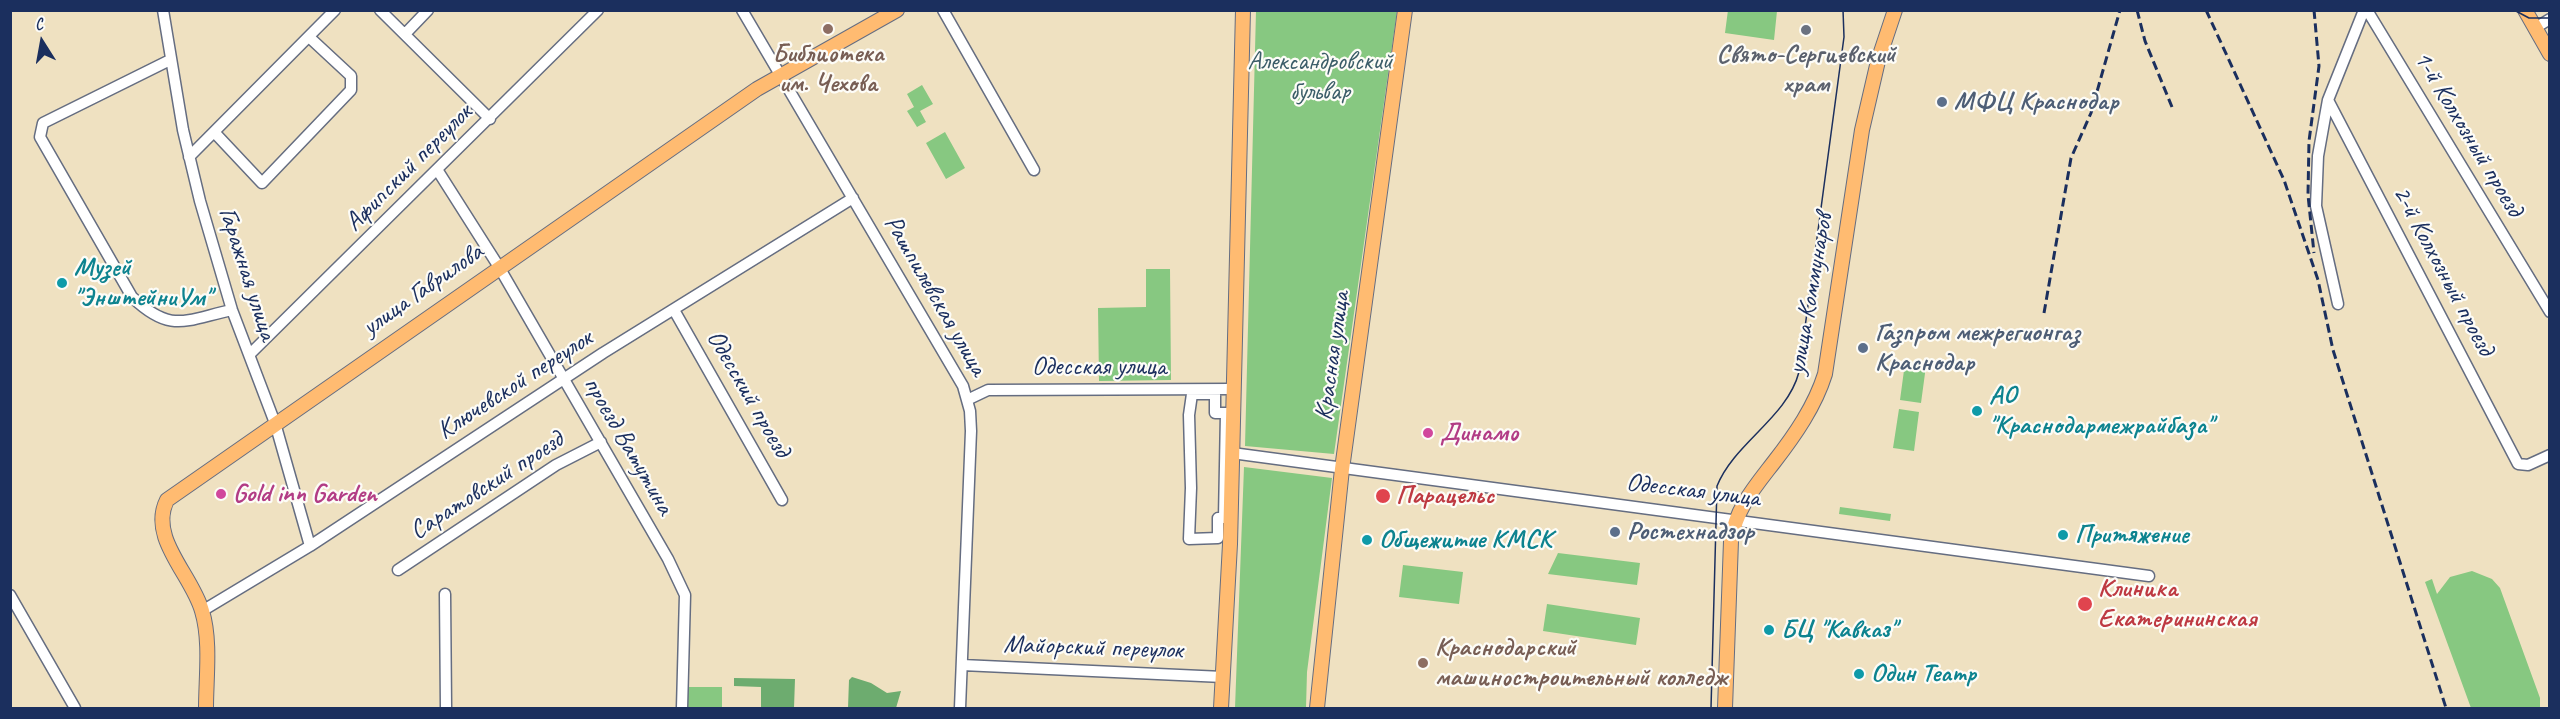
<!DOCTYPE html>
<meta charset="utf-8">
<style>
body{margin:0}
#map{position:relative;width:2560px;height:719px;overflow:hidden;background:#efe1c1;font-family:Caveat,sans-serif}
canvas{display:block}
.frame{position:absolute;inset:0;border:12px solid #1b2f5e;pointer-events:none}
.north{position:absolute;left:12px;top:12px;width:60px;height:60px;-webkit-text-stroke:4px #fdfcf7;paint-order:stroke;rotate:349deg;font-size:16px;font-weight:700;line-height:24px;text-align:center;color:#1b2f5e}
.north::after{content:'';display:block;margin:auto;width:21px;height:27px;background:#1b2f5e;clip-path:polygon(50% 0,100% 100%,50% 72%,0 100%)}
</style>
<div id="map">
<canvas width="2560" height="719"></canvas>
<div class="frame"></div>
<div class="north">С</div>
</div>
<script>
const ctx = document.querySelector('canvas').getContext('2d');
ctx.lineJoin = 'round';
function fill(path, color) {
  ctx.fillStyle = color;
  ctx.fill(path, 'evenodd');
}
function trace(path, color, width, dash) {
  ctx.strokeStyle = color;
  ctx.lineWidth = width;
  ctx.lineCap = dash ? 'butt' : 'round';
  ctx.setLineDash(dash || []);
  ctx.stroke(path);
}
function drawText(font, color, halo, rows, align = 'center') {
  ctx.font = font + ' Caveat,sans-serif';
  ctx.lineWidth = 4.5;
  ctx.setLineDash([]);
  ctx.textBaseline = 'middle';
  ctx.strokeStyle = halo;
  ctx.fillStyle = color;
  for (const [text, x, y, turn = 0] of rows) {
    ctx.save();
    ctx.translate(x, y);
    ctx.rotate((+turn || 0) * Math.PI / 180);
    ctx.textAlign = isNaN(turn) ? turn : align;
    if (halo) ctx.strokeText(text, 0, 0);
    ctx.fillText(text, 0, 0);
    ctx.restore();
  }
}
const green = new Path2D(`
 M1728,10L1777,11L1774,40L1725,33Z
 M1256,11H1397L1334,454L1245,446Z
 M922,85L933,104L920,111L926,122L917,127L907,111L914,107L907,94Z
 M945,132L965,168L946,179L926,143Z
 M1146,269H1170L1171,380L1099,381L1098,308L1146,307Z
 M1905,363L1926,366L1921,403L1900,400Z
 M1899,409L1919,412L1914,451L1893,448Z
 M1244,467L1332,478L1307,672L1306,708H1235Z
 M1840,507L1891,514L1890,521L1839,514Z
 M1558,553L1640,563L1637,585L1548,574Z
 M1403,565L1463,572L1459,604L1399,597Z
 M2472,571L2492,579L2500,588L2540,698V708H2471L2425,582L2432,579L2437,594L2450,577Z
 M1547,604L1640,618L1636,645L1543,631Z
 M686,687H722V708H685Z`);
const forest = new Path2D(`
 M852,677L871,683L887,693L901,691L896,708H848L849,680Z
 M734,678L795,679L794,708H761V687L734,686Z`);
const minor = new Path2D(`
 M163,10L183,130L200,201L232,310L275,423L310,546
 M380,10L490,119
 M742,10L963,386L970,411L971,431L960,708
 M943,10L1034,170
 M2367,10L2550,312
 M2535,28L2550,19
 M405,34L428,10
 M170,60L43,123L40,137L132,297C171,334 185,320 232,310
 M2328,100L2518,464L2528,465L2550,455
 M214,132L262,183L351,90V76L309,37
 M189,157L335,10
 M438,171L499,267L668,559L685,595L682,708
 M2338,304L2316,206L2318,156L2328,100L2364,10
 M674,310L782,500
 M250,354L598,10
 M1192,394H1215V413H1226L1224,518H1218V538L1189,539L1191,488L1189,415Z
 M967,400L988,390L1233,389
 M1232,453L2149,576
 M398,570L556,465L601,442
 M445,594L446,708
 M10,595L75,708
 M202,611L310,546L603,353L853,198
 M962,665L1223,677`);
const major = new Path2D(`
 M2525,10L2550,54
 M206,708C206,678 211,641 202,611C192,575 148,538 167,500L757,89L897,10
 M1221,708L1230,544L1243,10
 M1317,708L1342,469L1405,10
 M1725,708L1731,541C1736,508 1754,488 1774,462C1795,435 1815,406 1825,374L1862,130L1878,61L1895,10`);
const tram = new Path2D(`
 M2514,10L2529,18H2550
 M1711,708L1717,486C1734,443 1787,418 1799,372L1844,37L1843,10`);
const rail = new Path2D(`
 M2137,10L2145,41L2172,107
 M2206,10L2284,180L2318,280L2333,350L2446,708
 M2314,10L2319,66L2309,141L2308,195L2314,253
 M2044,313L2071,158L2091,113L2120,10`);
const markers = [
 [828,29,6,"#8d6e63"],
 [1806,30,6,"#6b7280"],
 [1942,102,6,"#5c6f8a"],
 [62,283,6,"#0f9aa8"],
 [1863,348,6,"#5c6f8a"],
 [1977,411,6,"#0f9aa8"],
 [1428,433,6,"#d1479c"],
 [221,494,6,"#d1479c"],
 [1383,496,8,"#e0444e"],
 [1615,532,6,"#5c6f8a"],
 [2063,535,6,"#0f9aa8"],
 [1367,540,6,"#0f9aa8"],
 [2085,604,8,"#e0444e"],
 [1769,630,6,"#0f9aa8"],
 [1423,663,6,"#8d6e63"],
 [1859,674,6,"#0f9aa8"]
];
const educationNames = [
 ["Библиотека",828,54],
 ["им. Чехова",828,84],
 ["Краснодарский",1435,648,"left"],
 ["машиностроительный колледж",1435,678,"left"]
];
const worshipNames = [
 ["Свято-Сергиевский",1806,55],
 ["храм",1806,85]
];
const parkNames = [
 ["Александровский",1320,62],
 ["бульвар",1320,92]
];
const serviceNames = [
 ["МФЦ Краснодар",1954,102],
 ["Газпром межрегионгаз",1875,333],
 ["Краснодар",1875,363],
 ["Ростехнадзор",1627,532]
];
const streetNames = [
 ["1-й Колхозный проезд",2468,134,59],
 ["Афипский переулок",409,168,-45],
 ["2-й Колхозный проезд",2443,271,62],
 ["Гаражная улица",247,274,72],
 ["улица Гаврилова",423,290,-35],
 ["улица Коммунаров",1811,294,-80],
 ["Рашпилевская улица",935,296,60],
 ["Красная улица",1333,356,-82],
 ["Одесская улица",1099,367],
 ["Ключевской переулок",515,385,-33],
 ["Одесский проезд",748,394,60],
 ["проезд Ватутина",628,446,60],
 ["Саратовский проезд",487,486,-33],
 ["Одесская улица",1693,491,7],
 ["Майорский переулок",1093,648,2]
];
const cultureNames = [
 ["Музей",74,268],
 ["\"ЭнштейниУм\"",74,298],
 ["АО",1989,396],
 ["\"Краснодармежрайбаза\"",1989,426],
 ["Притяжение",2075,535],
 ["Общежитие КМСК",1379,540],
 ["БЦ \"Кавказ\"",1781,630],
 ["Один Театр",1871,674]
];
const hotelNames = [
 ["Динамо",1440,433],
 ["Gold inn Garden",233,494]
];
const healthNames = [
 ["Парацельс",1396,496],
 ["Клиника",2098,589],
 ["Екатерининская",2098,619]
];
fill(green, '#87c881');
fill(forest, '#6dac6f');
trace(minor, '#656d81', 13);
trace(major, '#656d81', 16);
trace(minor, '#fff', 10);
trace(major, '#ffbb71', 14);
trace(tram, '#1b2f5e', 1.5);
trace(rail, '#1b2f5e', 3, [9, 4.5]);
for (const [x, y, r, color] of markers) {
  const dot = new Path2D();
  dot.arc(x, y, r, 0, 2 * Math.PI);
  ctx.fillStyle = color;
  ctx.fill(dot);
  trace(dot, '#fdfcf7', 2);
}
drawText('bold 26px', '#785e54', '#fdfcf7', educationNames);
drawText('bold 26px', '#5b616d', '#fdfcf7', worshipNames);
drawText('26px', '#3b5d68', '#fdfcf7', parkNames);
drawText('bold 26px', '#4e5e75', '#fdfcf7', serviceNames, 'left');
drawText('26px', '#1b2f5e', '#fdfcf7', streetNames);
drawText('bold 26px', '#0d838f', '#fdfcf7', cultureNames, 'left');
drawText('bold 26px', '#b23c85', '#fdfcf7', hotelNames, 'left');
drawText('bold 26px', '#be3a42', '#fdfcf7', healthNames, 'left');
</script>
